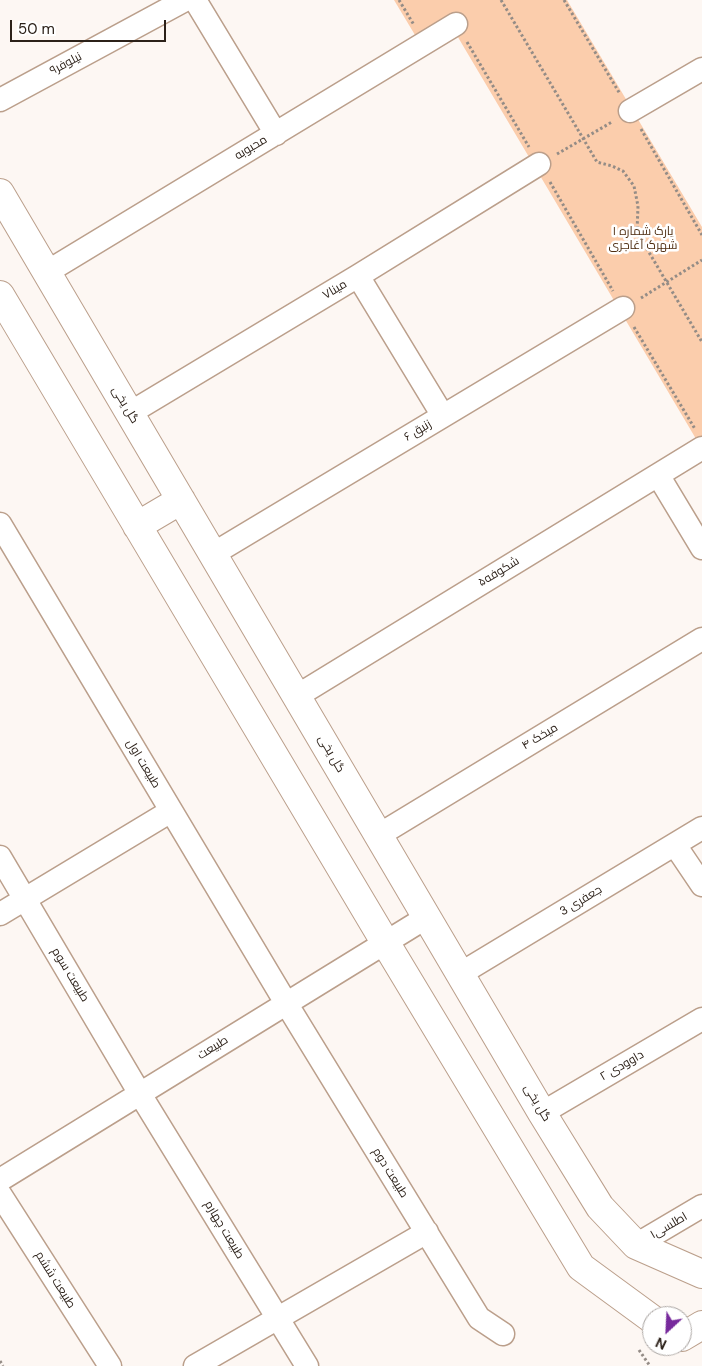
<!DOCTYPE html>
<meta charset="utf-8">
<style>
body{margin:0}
#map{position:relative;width:702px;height:1366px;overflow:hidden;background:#fdf7f3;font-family:"DM Sans",sans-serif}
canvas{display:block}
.north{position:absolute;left:642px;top:1306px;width:50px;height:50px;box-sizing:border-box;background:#fff;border:1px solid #aba6a3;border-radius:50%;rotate:205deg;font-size:14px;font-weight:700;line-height:20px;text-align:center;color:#2c2119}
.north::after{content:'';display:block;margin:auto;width:18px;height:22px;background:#772a9c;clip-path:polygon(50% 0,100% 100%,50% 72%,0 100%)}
.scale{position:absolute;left:10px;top:20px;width:156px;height:22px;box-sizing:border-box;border:2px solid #2c2119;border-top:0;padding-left:6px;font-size:15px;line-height:18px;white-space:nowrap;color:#2c2119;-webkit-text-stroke:4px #fff;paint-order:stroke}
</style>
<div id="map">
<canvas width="702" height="1366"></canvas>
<div class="north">N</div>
<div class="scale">50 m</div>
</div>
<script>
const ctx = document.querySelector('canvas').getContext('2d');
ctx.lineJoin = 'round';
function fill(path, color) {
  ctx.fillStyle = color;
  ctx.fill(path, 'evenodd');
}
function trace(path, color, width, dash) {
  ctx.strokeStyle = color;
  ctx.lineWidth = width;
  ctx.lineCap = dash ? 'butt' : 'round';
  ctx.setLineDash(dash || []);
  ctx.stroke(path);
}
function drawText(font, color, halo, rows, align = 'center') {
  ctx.font = font + ' "DM Sans",Cairo,sans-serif';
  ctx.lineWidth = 5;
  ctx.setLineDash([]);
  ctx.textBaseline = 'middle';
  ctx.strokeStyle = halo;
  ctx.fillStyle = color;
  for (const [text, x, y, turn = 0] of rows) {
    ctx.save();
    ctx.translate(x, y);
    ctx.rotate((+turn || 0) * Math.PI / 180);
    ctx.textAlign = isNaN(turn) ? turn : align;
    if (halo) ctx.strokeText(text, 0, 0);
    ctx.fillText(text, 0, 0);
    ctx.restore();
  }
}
const green = new Path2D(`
 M394,0H567L702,227V449L446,17L415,35Z`);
const path = new Path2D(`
 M399,0L414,25
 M501,0L597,162L612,166L623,171L634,186L638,206L637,232L702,342
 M564,0L620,94
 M467,42L529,147
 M641,129L702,235
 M557,154L612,122
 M550,182L613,291
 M641,298L702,260
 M634,327L695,429
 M639,1350L650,1366
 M0,1361L3,1366`);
const minor = new Path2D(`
 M195,0L276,134
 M0,100L185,0
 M630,111L702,69
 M47,272L456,24
 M358,276L443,416
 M130,413L358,276L539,164
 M658,475L702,548
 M0,524L286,1003L479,1318L503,1334
 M213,554L623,308
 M297,696L702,448
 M379,835L702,639
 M675,845L702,885
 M0,857L140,1094L307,1366
 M0,914L171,811
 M460,974L702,828
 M542,1113L702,1019
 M0,1180L427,917
 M0,1194L110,1366
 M636,1245L702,1206
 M195,1366L427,1232`);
const tertiary = new Path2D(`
 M0,193L542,1113L600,1207L636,1245L702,1274
 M0,295L385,942L581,1267L652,1319
 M137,526L181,500
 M682,1337L702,1325`);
const streetNames = [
 ["نیلوفر۹",66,64,-28],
 ["محبوبه",251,148,-31],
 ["مینا۷",335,290,-31],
 ["گل یخی",125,405,59],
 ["زنبق ۶",418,431,-31],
 ["شکوفه۵",499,572,-31],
 ["میخک ۴",540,737,-31],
 ["گل یخی",331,754,60],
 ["طبیعت اول",143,764,59],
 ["3 جعفری",581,901,-31],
 ["طبیعت سوم",70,975,59],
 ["طبیعت",213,1048,-32],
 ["داوودی ۲",622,1066,-30],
 ["گل یخی",537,1103,59],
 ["طبیعت دوم",390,1173,58],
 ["اطلسی۱",669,1226,-30],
 ["طبیعت چهارم",224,1230,59],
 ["طبیعت ششم",55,1280,58]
];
const parkNames = [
 ["پارک شماره ۱",643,232],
 ["شهرک آغاجری",643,246]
];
fill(green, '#fbcdac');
trace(minor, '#bb9f8b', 25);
trace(tertiary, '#bb9f8b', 30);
trace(path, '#948c86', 3, [2.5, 2.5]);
trace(minor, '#fff', 22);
trace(tertiary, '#fff', 28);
drawText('12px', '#2c2119', '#fff', streetNames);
drawText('12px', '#4f2e12', '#fff', parkNames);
</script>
